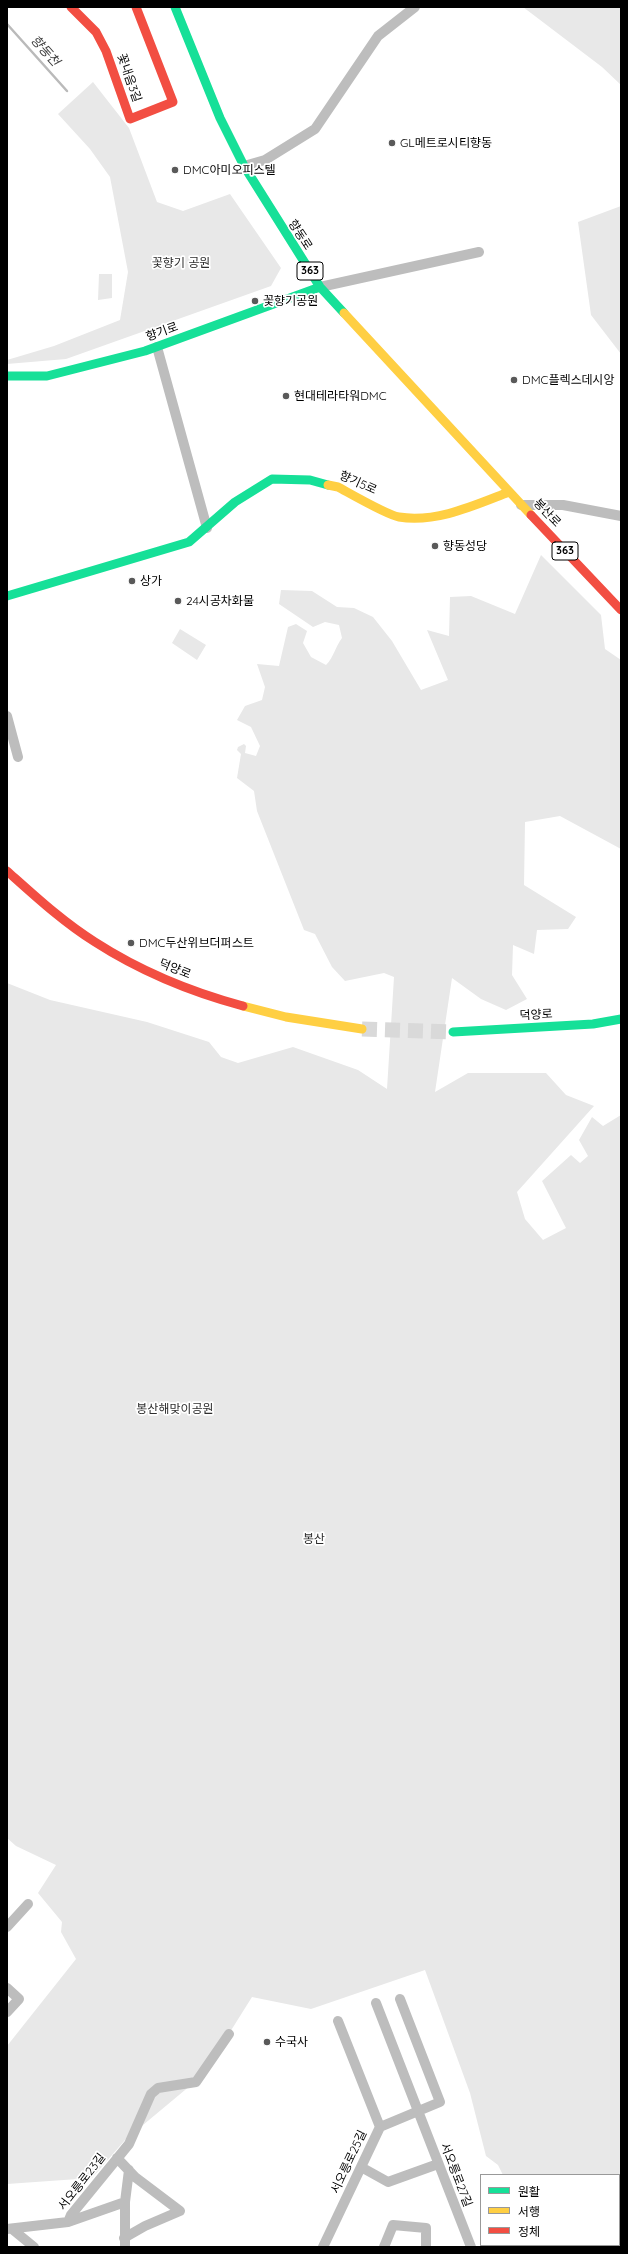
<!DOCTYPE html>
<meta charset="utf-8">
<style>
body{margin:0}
#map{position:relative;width:628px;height:2254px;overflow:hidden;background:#fff;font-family:Quicksand,"Noto Sans KR",sans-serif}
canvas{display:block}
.frame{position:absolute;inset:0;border:8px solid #000;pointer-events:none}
.legend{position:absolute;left:480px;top:2174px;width:140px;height:72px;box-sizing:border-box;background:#fff;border:1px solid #999;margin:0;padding:5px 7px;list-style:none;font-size:12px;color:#000}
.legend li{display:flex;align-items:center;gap:8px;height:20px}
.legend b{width:20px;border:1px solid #999}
</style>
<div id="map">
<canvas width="628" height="2254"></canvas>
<div class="frame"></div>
<ul class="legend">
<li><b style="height:5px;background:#16e098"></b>원활</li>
<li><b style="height:5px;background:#ffcf43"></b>서행</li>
<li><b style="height:5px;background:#f24e42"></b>정체</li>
</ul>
</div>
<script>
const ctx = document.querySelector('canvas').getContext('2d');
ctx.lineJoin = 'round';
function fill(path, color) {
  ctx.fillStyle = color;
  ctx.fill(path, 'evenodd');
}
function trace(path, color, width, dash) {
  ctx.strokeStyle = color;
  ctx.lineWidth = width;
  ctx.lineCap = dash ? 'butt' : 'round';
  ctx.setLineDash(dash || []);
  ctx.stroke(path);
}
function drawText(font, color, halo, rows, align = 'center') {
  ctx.font = font + ' Quicksand,"Noto Sans KR",sans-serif';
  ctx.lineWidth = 3.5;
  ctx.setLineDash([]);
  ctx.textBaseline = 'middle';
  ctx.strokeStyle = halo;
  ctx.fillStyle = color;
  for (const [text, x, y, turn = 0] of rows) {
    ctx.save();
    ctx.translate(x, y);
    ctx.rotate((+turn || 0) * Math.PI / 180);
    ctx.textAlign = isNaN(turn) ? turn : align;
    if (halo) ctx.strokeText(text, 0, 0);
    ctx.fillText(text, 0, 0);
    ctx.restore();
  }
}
const green = new Path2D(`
 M523,7H621V85L602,67Z
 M93,82L129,128L157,202L183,211L230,194L281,268L271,286L66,359L7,364V360L54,346L120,320L128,272L110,177L90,149L58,114Z
 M621,206V354L591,315L578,222Z
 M99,274H112V298L98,300Z
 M541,555L601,615L605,649L621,660V849L560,816L525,822L524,885L576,917L568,929L537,930L534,954L513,945L512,975L527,999L506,1010L481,999L452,978L435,1092L468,1073H546L566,1095L594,1106L517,1192L525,1219L543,1240L566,1228L542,1181L571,1155L580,1163L588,1156L579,1140L592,1117L603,1126L621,1115V2247H533V2245H619V2175H503L498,2165L486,2156L470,2093L425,1970L311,2009L252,1997L203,2075L125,2140L92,2178L7,2184V2046L76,1959L61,1932L62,1922L38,1893L56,1865L16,1846L7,1838V983L50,1000L147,1022L209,1042L221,1057L238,1063L293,1047L358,1070L387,1089L394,977L384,973L345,981L332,967L315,934L304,930L257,811L254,791L237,778L241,754L237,750L238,747L244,744L246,746L245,753L256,756L260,746L251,727L237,720L245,706L262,700L265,687L257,664L279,666L288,627L296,624L307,631L303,643L311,657L326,665C334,657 335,647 342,638L339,625L325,622L313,627L279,604L281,590L312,591L337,607L354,608L373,617L392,641L421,690L448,680L427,630L449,636L450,597L471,596L515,614Z
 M180,629L206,645L197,660L172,643Z`);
const stream = new Path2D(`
 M7,24L67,91`);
const primaryTunnel = new Path2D(`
 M362,1029L453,1032`);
const street = new Path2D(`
 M244,166L265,160L315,129L378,36L415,7
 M320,287L479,252
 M157,347L207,528
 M521,505H563L621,516
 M7,716L18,757
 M7,1927L28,1904
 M7,1988L19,1999L7,2012
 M376,2003L471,2247
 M380,2127L440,2102L400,1999
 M117,2158L135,2177L180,2211L145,2226L124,2238
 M361,2167L388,2182L438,2164
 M68,2222L71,2215L129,2144L151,2094L158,2088L196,2082L229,2034
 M7,2229L68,2222L125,2202
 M12,2229L34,2247
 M125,2247V2202L129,2170
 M323,2247L380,2127L338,2021
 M384,2247L393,2225L426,2228V2247`);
const fast = new Path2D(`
 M175,7L220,118L244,166L320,287L344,313
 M7,376H47L145,351L320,287
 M7,596L189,542L235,502L272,479L310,480L328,485
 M453,1032L593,1024L621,1019`);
const slow = new Path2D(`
 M344,313L531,515
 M328,485L338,487C351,494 387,515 399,517C437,523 475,505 509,492
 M243,1006L286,1017L362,1029`);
const jam = new Path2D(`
 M71,7L96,32L106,51L130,119L173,102L136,7
 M531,515L621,610
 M7,871C35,896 63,922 95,942C140,971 191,992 243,1006`);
const markers = [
 [392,143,4,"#595959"],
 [175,170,4,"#595959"],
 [255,301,4,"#595959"],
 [514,380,4,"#595959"],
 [286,396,4,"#595959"],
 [435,546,4,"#595959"],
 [132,581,4,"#595959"],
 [178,601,4,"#595959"],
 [131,943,4,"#595959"],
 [267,2042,4,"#595959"]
];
const shields = [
 [310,271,26],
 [565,551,26]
];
const shieldNames = [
 ["363",310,271],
 ["363",565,551]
];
const streetNames = [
 ["꽃내음3길",129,78,71],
 ["향동로",300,235,57],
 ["향기로",162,332,-20],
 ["향기5로",358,483,24],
 ["봉산로",547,513,46],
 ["덕양로",175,969,22],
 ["덕양로",536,1015,-3],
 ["서오릉로25길",349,2162,-65],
 ["서오릉로27길",456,2175,69],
 ["서오릉로23길",82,2182,-52]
];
const poiNames = [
 ["GL메트로시티향동",400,143],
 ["DMC아미오피스텔",183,170],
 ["꽃향기공원",263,301],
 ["DMC플렉스데시앙",522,380],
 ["현대테라타워DMC",294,396],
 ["향동성당",443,546],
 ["상가",140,581],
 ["24시공차화물",186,601],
 ["DMC두산위브더퍼스트",139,943],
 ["수국사",275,2042]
];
const parkNames = [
 ["꽃향기 공원",181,263],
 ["봉산해맞이공원",175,1409],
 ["봉산",314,1539]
];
const waterNames = [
 ["향동천",45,51,48]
];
fill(green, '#e8e8e8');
trace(stream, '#bababa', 2.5);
trace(primaryTunnel, '#d9d9d9', 15, [15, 8]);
trace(street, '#bdbdbd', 10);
trace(fast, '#16e098', 9);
trace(slow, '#ffcf43', 9);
trace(jam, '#f24e42', 9);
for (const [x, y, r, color] of markers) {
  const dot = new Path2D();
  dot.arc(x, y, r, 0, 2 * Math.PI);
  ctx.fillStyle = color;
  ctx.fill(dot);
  trace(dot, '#fff', 1.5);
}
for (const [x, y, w] of shields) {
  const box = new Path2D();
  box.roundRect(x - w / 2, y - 9, w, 18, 3);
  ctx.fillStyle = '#fff';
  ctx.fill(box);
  trace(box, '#000', 1);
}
drawText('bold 11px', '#000', null, shieldNames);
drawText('12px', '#000', '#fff', streetNames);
drawText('12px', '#000', '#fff', poiNames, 'left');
drawText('12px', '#2d2d2d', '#fff', parkNames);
drawText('italic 13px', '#3e3e3e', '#fff', waterNames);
</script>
